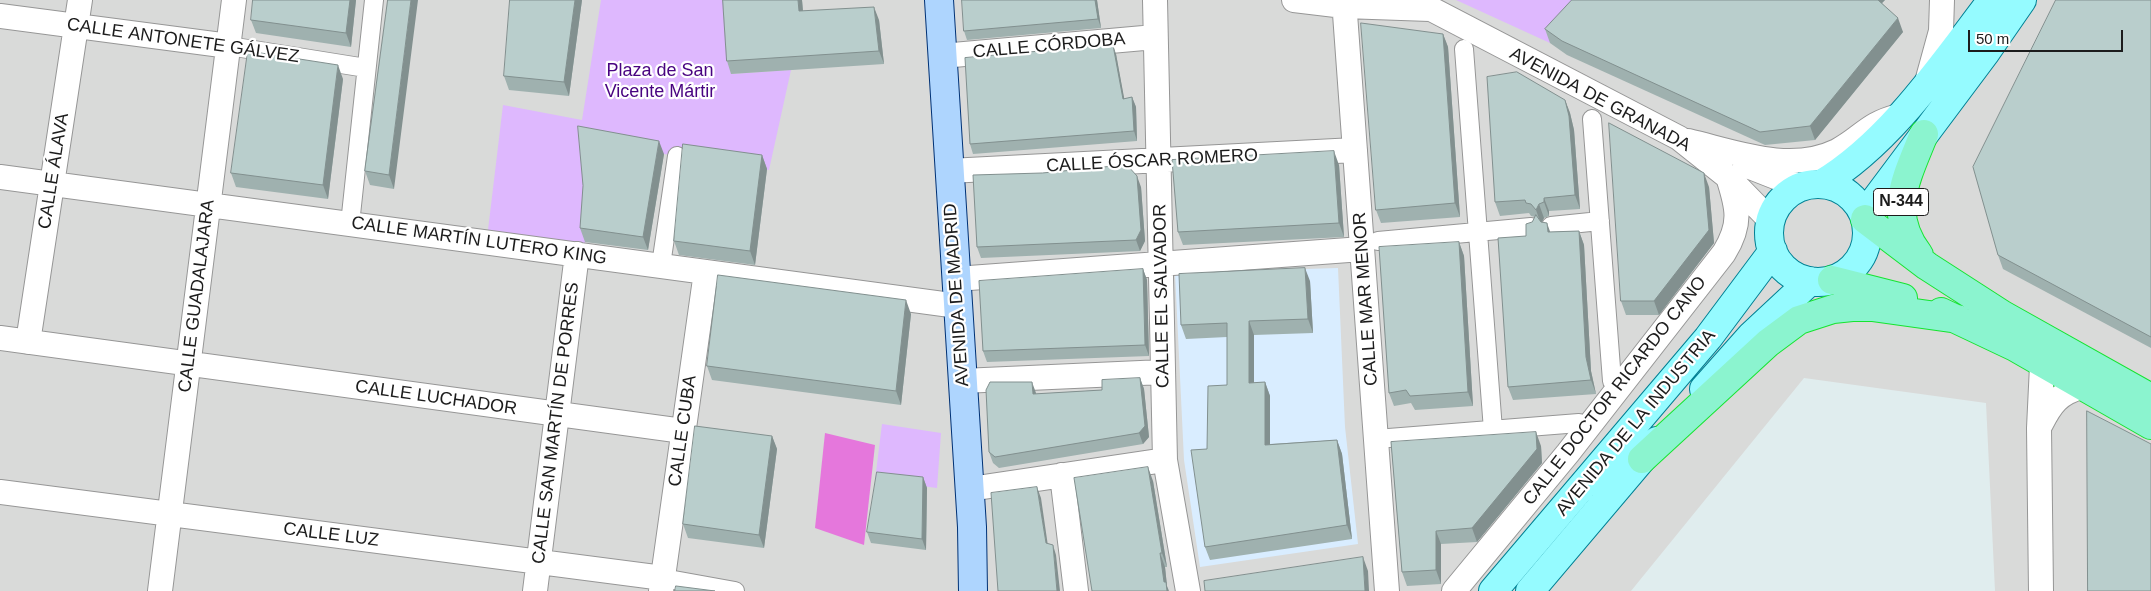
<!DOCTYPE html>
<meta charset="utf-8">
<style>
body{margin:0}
#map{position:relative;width:2151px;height:591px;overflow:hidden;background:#e0edee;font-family:Arial,sans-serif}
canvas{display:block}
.scale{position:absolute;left:1968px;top:30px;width:155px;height:22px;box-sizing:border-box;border:2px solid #1c1c1c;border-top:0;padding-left:6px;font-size:15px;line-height:18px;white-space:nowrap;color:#1c1c1c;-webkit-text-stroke:4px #fff;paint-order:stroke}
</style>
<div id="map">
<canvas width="2151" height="591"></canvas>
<div class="scale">50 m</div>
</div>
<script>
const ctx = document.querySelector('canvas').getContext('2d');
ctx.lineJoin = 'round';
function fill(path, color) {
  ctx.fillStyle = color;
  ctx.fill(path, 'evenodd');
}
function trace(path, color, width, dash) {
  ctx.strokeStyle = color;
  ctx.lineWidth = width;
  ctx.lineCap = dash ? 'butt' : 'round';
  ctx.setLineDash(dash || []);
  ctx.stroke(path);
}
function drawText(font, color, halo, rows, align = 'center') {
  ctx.font = font + ' Arial,sans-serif';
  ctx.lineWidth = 4.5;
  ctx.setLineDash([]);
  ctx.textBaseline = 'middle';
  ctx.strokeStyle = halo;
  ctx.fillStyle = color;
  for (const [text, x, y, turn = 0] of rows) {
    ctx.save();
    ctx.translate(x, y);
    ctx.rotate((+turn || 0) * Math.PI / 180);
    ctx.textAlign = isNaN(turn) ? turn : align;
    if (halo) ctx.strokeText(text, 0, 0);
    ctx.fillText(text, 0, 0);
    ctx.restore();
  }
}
const residential = new Path2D(`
 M0,0H2151V591H1995L1986,403L1804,378L1631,591H0Z`);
const education = new Path2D(`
 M1338,268L1345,427L1358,544L1200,567L1184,460L1175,273Z`);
const park = new Path2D(`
 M601,0H727L731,74L791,70L769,170L664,154L588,200L585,244L488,230L503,105L582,120Z
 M1456,0H1589L1550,43Z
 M882,424L941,433L937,488L875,480Z`);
const pitch = new Path2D(`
 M825,433L875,445L864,545L815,528Z`);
const pedestrian = new Path2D(`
 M229,46L366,68
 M1464,49L1493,430
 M1592,119L1612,381
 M350,224L374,0
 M1551,226L1600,221
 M1378,241L1531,227
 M661,265L677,156
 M1376,439L1579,423
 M663,578L735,591`);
const minor = new Path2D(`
 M1155,0L1165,460L1188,591
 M1294,0L1344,6L1430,9
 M1344,0L1387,591
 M1414,0L1679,138L1728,177L1771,221
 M0,16L229,46
 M942,56L1155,37
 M1927,82L1941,31L1942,0
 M1688,141C1735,152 1790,174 1837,151C1863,137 1867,124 1899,116
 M1745,165L1801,187
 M949,171L1355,150
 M0,177L958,306
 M956,279L1362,249
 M0,338L683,431
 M28,342L80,0
 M962,381L1163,372
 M2041,424C2051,404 2059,393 2082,387
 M1062,475L1076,591
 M970,489L1165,460
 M0,492L663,578
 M160,591L234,0
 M535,591L577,254
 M661,591L706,272
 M1454,591L1568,453L1724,253C1742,224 1738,208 1728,177
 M2041,591L2039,428L2043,345`);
const secondary = new Path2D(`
 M939,0L972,527L973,591`);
const primary = new Path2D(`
 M1821,184C1890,143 1943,64 1992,0
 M1769 233a49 49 0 1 1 98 0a49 49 0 1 1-98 0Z
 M1864,215L1986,52L2022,0
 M1704,389L1751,336L1810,281
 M1493,591L1708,338L1773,251
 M1530,591L1657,441`);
const trunk = new Path2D(`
 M1865,219L1927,266L2003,315L2151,398
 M1919,255C1886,213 1907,177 1924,134
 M1832,280L1903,298
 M1941,312L2015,347L2151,425
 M1642,459L1768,343L1799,320L1833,309L1852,307H1872L1958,319`);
const wall = new Path2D(`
 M356,0L351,47L256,33L251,20Z
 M388,0L394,189L370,185L365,171Z
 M582,0L569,96L509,90L504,76Z
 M723,0H802L803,11L879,20L884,64L731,74L727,61Z
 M1097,0L1101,28L967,40L964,31Z
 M1572,0H1885L1882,3L1903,32L1815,140L1765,145L1567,55L1550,43L1545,29Z
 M2151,0V348L2003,269L1998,255Z
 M1443,34L1448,47L1460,217L1381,223L1376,210Z
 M1116,54L1124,99L1132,97L1136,107L1137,141L973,154L970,144Z
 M343,79L328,199L236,187L231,173Z
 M1565,100L1570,113L1574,130L1580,209L1549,211V216L1544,218L1542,222L1550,232L1579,231L1584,245L1591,371L1596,394L1513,400L1508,387L1526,236L1535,217L1531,216L1529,213L1500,216L1495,202Z
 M664,154L648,250L585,242L580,228Z
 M762,155L767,169L755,265L679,255L674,241Z
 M1339,165L1344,237L1183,245L1178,232Z
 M1141,187L1145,241L1140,251L981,258L977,247Z
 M1709,187L1714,243L1659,315H1626L1621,301Z
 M1459,242L1464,256L1473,406L1415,410L1411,403L1394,406L1389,393Z
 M1143,269L1147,280L1149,356L987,362L983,351Z
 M1310,281L1313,333L1254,335V383L1265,382L1270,396V444L1337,440L1342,454L1352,539L1210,560L1205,547L1207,449L1227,385V337L1186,339L1181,325Z
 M911,314L901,405L712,380L707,366Z
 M1140,378L1144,389L1149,437L1143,444L999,468L993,463L989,452L1036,393V394L1102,390Z
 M772,436L777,449L764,548L688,538L683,524Z
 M1391,442L1541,446L1542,463L1477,542L1441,544V584L1407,586L1402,572Z
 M923,477L927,488L926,550L871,543L867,532Z
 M1153,481L1167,567H1165L1167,586L1092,591Z`);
const shadedWall = new Path2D(`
 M350,0H356L351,47L346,33Z
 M411,0H418L394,189L389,175Z
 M575,0H582L569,96L564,82Z
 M798,0H802L804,24L799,11Z
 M1095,0H1097L1101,28L1098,19Z
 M1874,0H1885L1877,8Z
 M874,7L879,20L884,64L879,51Z
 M1898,18L1903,32L1815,140L1810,126Z
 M1443,34L1448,47L1460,217L1455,203Z
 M1113,45L1116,54L1126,108L1123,99Z
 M338,65L343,79L328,199L323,185Z
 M1132,97L1136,107L1137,141L1134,131Z
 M1565,100L1570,113L1574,130L1580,209L1575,195Z
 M659,141L664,154L648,250L643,237Z
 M1334,151L1339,165L1344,237L1339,223Z
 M762,155L767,169L755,265L750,251Z
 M1704,173L1709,187L1714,243L1659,315L1654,301Z
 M1137,176L1141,187L1145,241L1140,251L1136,240Z
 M1544,198L1549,211V216L1544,202Z
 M1539,204L1544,218L1541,224L1536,210Z
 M1547,223L1552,237L1548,232Z
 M1579,231L1584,245L1591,371L1596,394L1591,380L1586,357Z
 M1459,242L1464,256L1473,406L1468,392Z
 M1305,268L1310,281L1313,333L1308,319Z
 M1143,269L1147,280L1149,356L1145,345Z
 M906,300L911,314L901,405L896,391Z
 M1249,321L1254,335V397L1249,383Z
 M1140,378L1144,389L1149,437L1143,444L1139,433Z
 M1032,382L1036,393V405L1033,394Z
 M1265,382L1270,396V459L1265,445Z
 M1536,432L1541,446L1542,463L1477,542L1472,528Z
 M772,436L777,449L764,548L759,535Z
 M1337,440L1342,454L1352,539L1347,525Z
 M1148,467L1153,481L1167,567L1162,553Z
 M923,477L927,488L926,550L922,539Z
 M1037,487L1041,498L1049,553L1046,543Z
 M1436,531L1441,544V584L1436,570Z
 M1053,545L1056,555L1060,591H1057Z
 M1160,553L1165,567L1167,586L1169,591H1167L1164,582Z
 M1363,557L1368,571L1369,591H1365Z`);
const building = new Path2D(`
 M253,0H350L346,33L251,20Z
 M388,0H411L389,175L365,171Z
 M510,0H575L564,82L504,76Z
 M723,0H798L799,11L874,7L879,51L727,61Z
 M962,0H1095L1098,19L964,31Z
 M1572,0H1878L1898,18L1810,126L1760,132L1562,41L1545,29Z
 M2056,0H2151V337L1998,255L1973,167Z
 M1361,23L1443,34L1455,203L1376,210Z
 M1113,45L1123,99L1132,97L1134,131L970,144L965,58Z
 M248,51L338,65L323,185L231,173Z
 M1517,72L1565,100L1569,116L1575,195L1544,198V202L1539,204L1536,210L1531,204L1526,203L1525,200L1495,202L1487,77Z
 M1609,123L1704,173L1709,230L1654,301H1621Z
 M578,126L659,141L643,237L580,228L583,186Z
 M683,144L762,155L750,251L674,241Z
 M1334,151L1339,223L1178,232L1172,160Z
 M1127,165L1137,176L1141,230L1136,240L977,247L973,175L1042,173Z
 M1536,215L1541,222L1547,223L1548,232L1579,231L1586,357L1591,380L1508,387L1498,238L1526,236V224L1532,222Z
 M1459,242L1468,392L1410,396L1406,390L1389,393L1379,247Z
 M1305,268L1308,319L1249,321V383L1265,382V445L1337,440L1347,525L1205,547L1191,450L1207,449L1208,386L1227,385V323L1181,325L1179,274Z
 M1143,269L1145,345L983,351L979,281Z
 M718,275L906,300L896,391L707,366Z
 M1140,378L1145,426L1139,433L995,457L989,452L986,390L990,382H1032L1033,394L1102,390V380Z
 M2087,411L2151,444V591H2088Z
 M695,426L772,436L759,535L683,524Z
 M1536,432L1537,449L1472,528L1436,531V570L1402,572L1391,442Z
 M1148,467L1162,553H1160L1164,582H1166L1167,591H1092L1074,478Z
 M877,472L923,477L922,539L867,532Z
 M1037,487L1046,543L1053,545L1057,591H998L991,493Z
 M1363,557L1365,591H1205L1204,581Z
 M676,586L715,591H675Z`);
const shields = [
 [1901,202,55]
];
const shieldNames = [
 ["N-344",1901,202]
];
const streetNames = [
 ["CALLE ANTONETE GÁLVEZ",183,41,8],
 ["CALLE CÓRDOBA",1049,46,-5],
 ["AVENIDA DE GRANADA",1600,100,28],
 ["CALLE ÓSCAR ROMERO",1152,161,-3],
 ["CALLE ÁLAVA",54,171,-81],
 ["CALLE MARTÍN LUTERO KING",479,241,8],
 ["AVENIDA DE MADRID",957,295,-94],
 ["CALLE GUADALAJARA",197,296,-83],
 ["CALLE EL SALVADOR",1162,296,-91],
 ["CALLE MAR MENOR",1366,299,-94],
 ["CALLE DOCTOR RICARDO CANO",1615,391,-52],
 ["CALLE LUCHADOR",436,398,8],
 ["CALLE SAN MARTÍN DE PORRES",556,423,-83],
 ["AVENIDA DE LA INDUSTRIA",1636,423,-50],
 ["CALLE CUBA",683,431,-82],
 ["CALLE LUZ",331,535,7]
];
const parkNames = [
 ["Plaza de San",660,71],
 ["Vicente Mártir",660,92]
];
fill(residential, '#d9dad9');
fill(education, '#d9edff');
fill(park, '#deb8fe');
fill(pitch, '#e577dc');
trace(pedestrian, '#969696', 20);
trace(minor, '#969696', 26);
trace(secondary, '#003276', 30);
trace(primary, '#008094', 30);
trace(trunk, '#16e430', 30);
trace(pedestrian, '#fff', 18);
trace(minor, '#fff', 24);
trace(secondary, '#aed5fe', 28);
trace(primary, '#95fbff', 28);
trace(trunk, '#8bf4cf', 28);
fill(wall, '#9fb1af');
fill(shadedWall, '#82908f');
fill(building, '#b9cecc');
trace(building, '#82908f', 1);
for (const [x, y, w] of shields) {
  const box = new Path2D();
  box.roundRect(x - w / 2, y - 13.5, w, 27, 4);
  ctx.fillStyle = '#fff';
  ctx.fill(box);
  trace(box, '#1c1c1c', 1);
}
drawText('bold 16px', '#1c1c1c', null, shieldNames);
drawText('18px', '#1c1c1c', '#fff', streetNames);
drawText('18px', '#480381', '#fff', parkNames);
</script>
